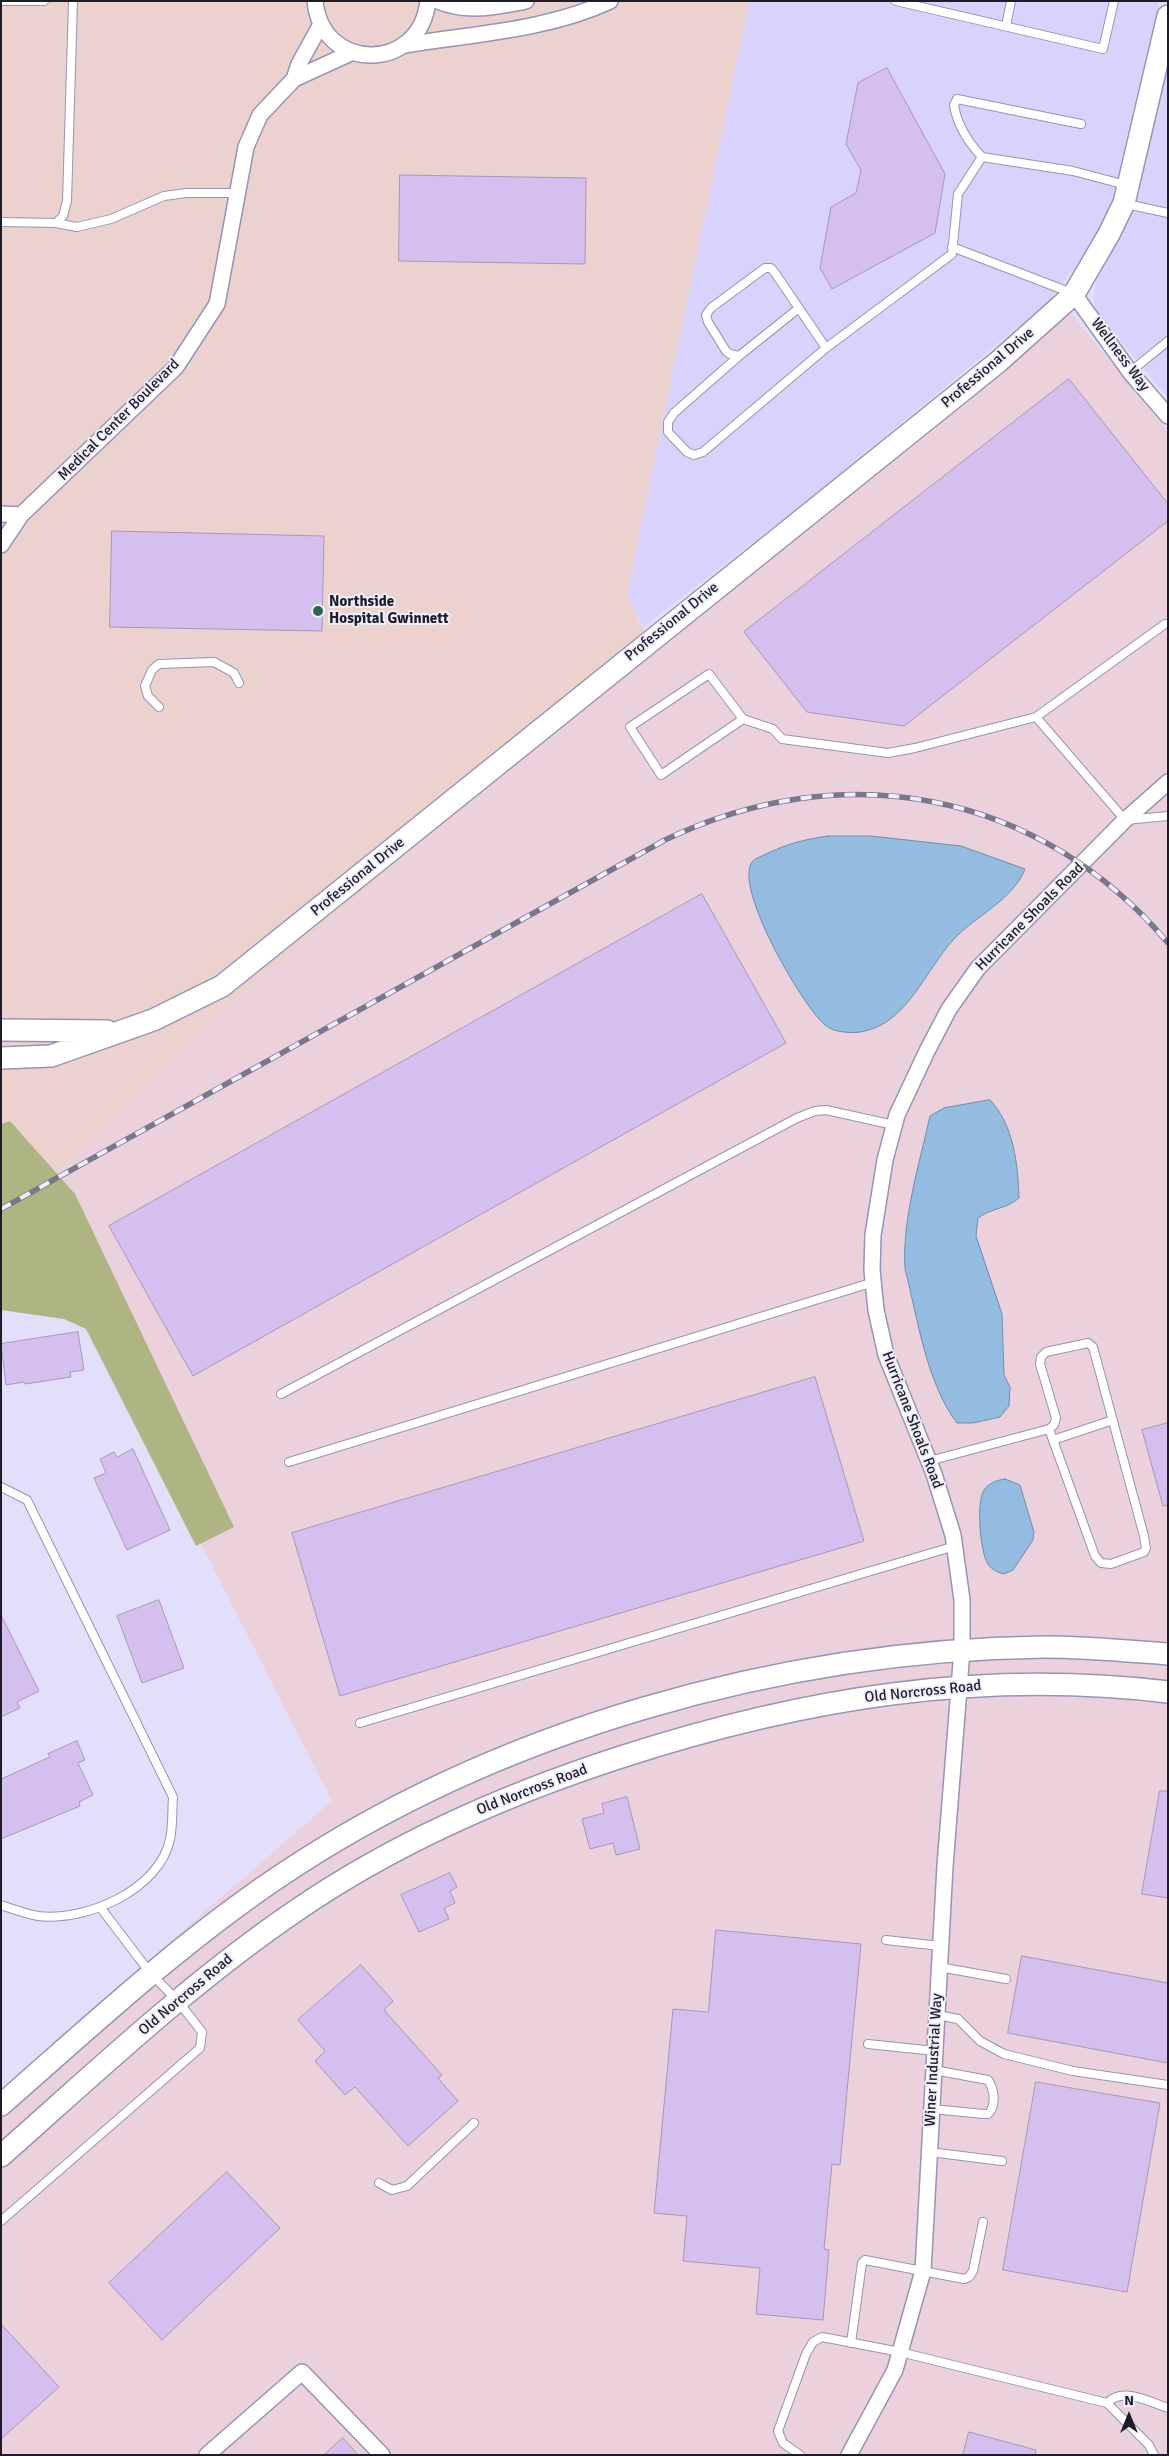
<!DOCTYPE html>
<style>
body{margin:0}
#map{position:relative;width:1169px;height:2456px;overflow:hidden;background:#e3dffb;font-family:Signika,sans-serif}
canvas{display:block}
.frame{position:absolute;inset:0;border:2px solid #1e1c29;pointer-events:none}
.north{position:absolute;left:1104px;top:2391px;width:50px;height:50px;-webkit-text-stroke:4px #f0eefc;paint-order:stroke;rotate:0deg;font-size:14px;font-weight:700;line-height:20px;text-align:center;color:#1e1c29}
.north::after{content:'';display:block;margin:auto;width:18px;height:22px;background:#1e1c29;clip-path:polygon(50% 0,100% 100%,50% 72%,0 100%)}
</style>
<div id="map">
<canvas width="1169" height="2456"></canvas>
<div class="frame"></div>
<div class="north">N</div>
</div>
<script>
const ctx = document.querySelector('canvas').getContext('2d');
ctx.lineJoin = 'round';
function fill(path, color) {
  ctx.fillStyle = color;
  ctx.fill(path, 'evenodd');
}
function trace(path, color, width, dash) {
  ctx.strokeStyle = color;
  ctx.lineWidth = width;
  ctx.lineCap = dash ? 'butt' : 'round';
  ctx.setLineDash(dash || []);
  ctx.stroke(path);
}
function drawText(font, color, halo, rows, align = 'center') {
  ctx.font = font + ' Signika,sans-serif';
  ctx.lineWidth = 4;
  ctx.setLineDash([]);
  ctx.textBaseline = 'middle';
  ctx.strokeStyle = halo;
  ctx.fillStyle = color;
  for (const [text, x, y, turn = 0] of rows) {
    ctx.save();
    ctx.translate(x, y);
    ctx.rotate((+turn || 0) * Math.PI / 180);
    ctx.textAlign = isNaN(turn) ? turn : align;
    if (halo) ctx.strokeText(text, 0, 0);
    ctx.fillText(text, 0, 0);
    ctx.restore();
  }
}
const built = new Path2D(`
 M749,1H1159L1110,207L1089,248L1048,302L807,501L643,627L627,594Z
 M1168,55V398L1097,312L1093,297L1097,280L1124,228Z`);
const industrial = new Path2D(`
 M1071,313L1168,432V2455H1V2089L332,1801L28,1204L188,1041L652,649Z`);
const medical = new Path2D(`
 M1,1H749L627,594L652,649L188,1041L28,1204L1,1216Z`);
const forest = new Path2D(`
 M10,1121L75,1194L234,1527L196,1546L86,1329L64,1319L1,1310V1124Z`);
const water = new Path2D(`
 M828,836H871L961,846L1025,869C1013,900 975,916 953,940C926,970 907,1022 865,1031C854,1034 834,1033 825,1025C803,1007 731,884 753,861C756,858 762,856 766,854C790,843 802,840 828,836Z
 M990,1100C1014,1125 1018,1165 1019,1198C1007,1209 991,1208 978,1218L976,1236L1002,1314L1004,1375L1010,1387L1009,1406L1000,1417L973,1423H957C926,1382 918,1319 905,1269C902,1219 919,1166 930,1116L944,1108Z
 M1005,1479L1020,1485L1034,1532L1033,1540L1013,1570L1004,1574C997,1572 992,1570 988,1564C980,1552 976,1502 984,1490C989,1483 997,1480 1005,1479Z`);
const building = new Path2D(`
 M887,68L945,174L935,233L832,289L820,268L831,207L856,193L861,170L846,144L858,83Z
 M400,175L586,178L585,264L399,261Z
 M1069,379L1168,504V521L904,726L807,712L744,632Z
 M112,531L324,536L322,631L110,627Z
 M702,894L786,1043L193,1376L109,1226Z
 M78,1332L84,1370L70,1372L71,1377L25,1384L24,1382L6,1385L1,1344Z
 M815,1377L864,1541L340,1696L292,1533Z
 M1168,1423V1505L1163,1506L1142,1430Z
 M133,1449L170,1530L127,1550L94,1478L106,1473L100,1459L114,1452L117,1457Z
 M159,1600L184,1668L142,1683L117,1616Z
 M1,1615L39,1691L17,1702L20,1708L1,1717Z
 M77,1741L85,1760L78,1763L93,1795L79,1802L80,1806L1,1839V1779L50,1757L48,1754Z
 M1160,1791H1168V1898L1142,1894Z
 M627,1797L640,1849L616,1855L613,1843L590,1849L582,1819L604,1813L602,1804Z
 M450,1873L457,1887L450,1891L455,1903L444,1908L449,1919L419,1932L401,1895Z
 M716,1930L861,1944L840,2165L832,2164L824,2249L829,2250L823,2320L756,2314L760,2268L683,2261L687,2216L654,2213L673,2009L708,2012Z
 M1022,1956L1168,1983V2063L1008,2033Z
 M361,1965L393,2001L384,2010L442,2075L438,2078L458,2101L408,2146L355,2087L345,2095L315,2061L325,2051L298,2020Z
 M1036,2082L1160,2103L1127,2292L1003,2270Z
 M227,2172L280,2228L162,2340L109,2283Z
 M1,2324L59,2387L1,2439Z
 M969,2432L1036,2450L1035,2455H963Z
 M343,2438L358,2455H324Z`);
const lane = new Path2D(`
 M1,1H44
 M896,1L1103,49L1114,1
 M1006,26L1011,1
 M982,157C969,143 957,125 954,105L957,99L1081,124
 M1126,204L1168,213
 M1,222L56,223L77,227L111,219L164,196L186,193H237
 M56,223L63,216L67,201L73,1
 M952,247L1072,293
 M799,308L739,356L730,354L726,351L708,322L706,315L711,308L765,268H771L775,273L826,348
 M739,356L674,413L668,422V432L687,452L694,455L703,452L826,348L952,254L958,194L982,157L1073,171L1126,185
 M1130,372L1168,341
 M1165,624L1036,717L1125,820L1168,816
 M159,707L148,696L145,686L152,670L159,664L214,662L234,673L239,683
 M743,719L709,674L630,727L661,775L743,719L773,729L782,739L888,753L915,748L1036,717
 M281,1394L797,1118L815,1111L826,1110L894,1125
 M1053,1440L1113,1420
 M929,1461L1049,1429L1054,1425L1056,1418L1040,1364L1041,1357L1046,1352L1088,1343L1093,1347L1144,1536L1146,1548L1144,1552L1111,1564L1101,1563L1095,1556L1049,1429
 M289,1462L874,1282
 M1,1487L27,1500L173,1797C172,1811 173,1826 170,1839C160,1890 85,1922 38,1916C26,1914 13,1909 1,1905
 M360,1723L955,1546
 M886,1940L940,1946
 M939,1967L1006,1979
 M937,2015L958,2019L980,2041L1004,2054L1073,2071L1168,2085
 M868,2044L935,2051
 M932,2109L984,2114H988C997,2105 994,2089 988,2080L934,2070
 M930,2152L1002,2161
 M379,2183L392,2190L407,2186L474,2123
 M1,2221L200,2048L202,2032L177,2000L151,1974L100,1907
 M851,2343L862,2263L865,2260L964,2279L969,2277L973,2271L983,2222
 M1107,2403C1123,2386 1149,2402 1168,2408
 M800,2455L783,2443L778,2431L806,2354L813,2342L822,2337L900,2352L1107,2403L1149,2445L1154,2455`);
const street = new Path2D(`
 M315,1C322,73 420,73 428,1
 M438,1C467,13 495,7 526,1
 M405,45C473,34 548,30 610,1
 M294,79L299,64L321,24
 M1074,294L1130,372L1168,416
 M1,514L21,515
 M1,545L21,515L176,367L217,304L246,147L260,115L294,79L353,52
 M207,2455L302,2372L382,2455
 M849,2455L895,2370L923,2271L945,1866L962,1650V1600L953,1535L934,1474L886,1355L876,1310L872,1270L873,1235L885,1160L897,1115L927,1051L949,1009L978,968L1125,820L1168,782`);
const secondary = new Path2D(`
 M1,1030L107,1031
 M1,1058L51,1056L153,1020L222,986L998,362L1074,294L1109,234L1124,203L1168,16
 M1,2105C91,2026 178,1945 277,1878C496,1730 781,1650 1045,1647C1086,1647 1127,1651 1168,1654
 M1,2156C97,2071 191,1982 297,1910C396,1842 507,1794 621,1757C800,1699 979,1669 1168,1692`);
const rail = new Path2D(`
 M1,1209L665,840C843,754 1039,791 1168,943`);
const markers = [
 [318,611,6,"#2f664d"]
];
const streetNames = [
 ["Wellness Way",1120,355,53],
 ["Professional Drive",988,368,-40],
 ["Medical Center Boulevard",119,420,-45],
 ["Professional Drive",672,622,-39],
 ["Professional Drive",358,877,-39],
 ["Hurricane Shoals Road",1030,917,-45],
 ["Hurricane Shoals Road",912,1420,69],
 ["Old Norcross Road",923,1692,-6],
 ["Old Norcross Road",532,1790,-21],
 ["Old Norcross Road",186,1995,-40],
 ["Winer Industrial Way",934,2060,-87]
];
const poiNames = [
 ["Northside",329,602],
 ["Hospital Gwinnett",329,619]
];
fill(built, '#d9d2fd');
fill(industrial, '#ead1db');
fill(medical, '#ecd2cf');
fill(forest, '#afb582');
fill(water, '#94bce1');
trace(water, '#718caa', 1);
fill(building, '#d4bfef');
trace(building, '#a698b8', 1);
trace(lane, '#9993b5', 10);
trace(street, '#9993b5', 18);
trace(secondary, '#9993b5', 24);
trace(lane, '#fff', 8);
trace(street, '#fff', 15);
trace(secondary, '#fff', 21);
trace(rail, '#79778b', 5.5);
trace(rail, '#f0eefc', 4, [11]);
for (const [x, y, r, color] of markers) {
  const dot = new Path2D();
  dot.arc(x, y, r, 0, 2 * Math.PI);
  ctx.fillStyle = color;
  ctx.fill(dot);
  trace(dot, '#f0eefc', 2);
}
drawText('15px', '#1e1c29', '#f0eefc', streetNames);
drawText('bold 15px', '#1e1c29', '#f0eefc', poiNames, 'left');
</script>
